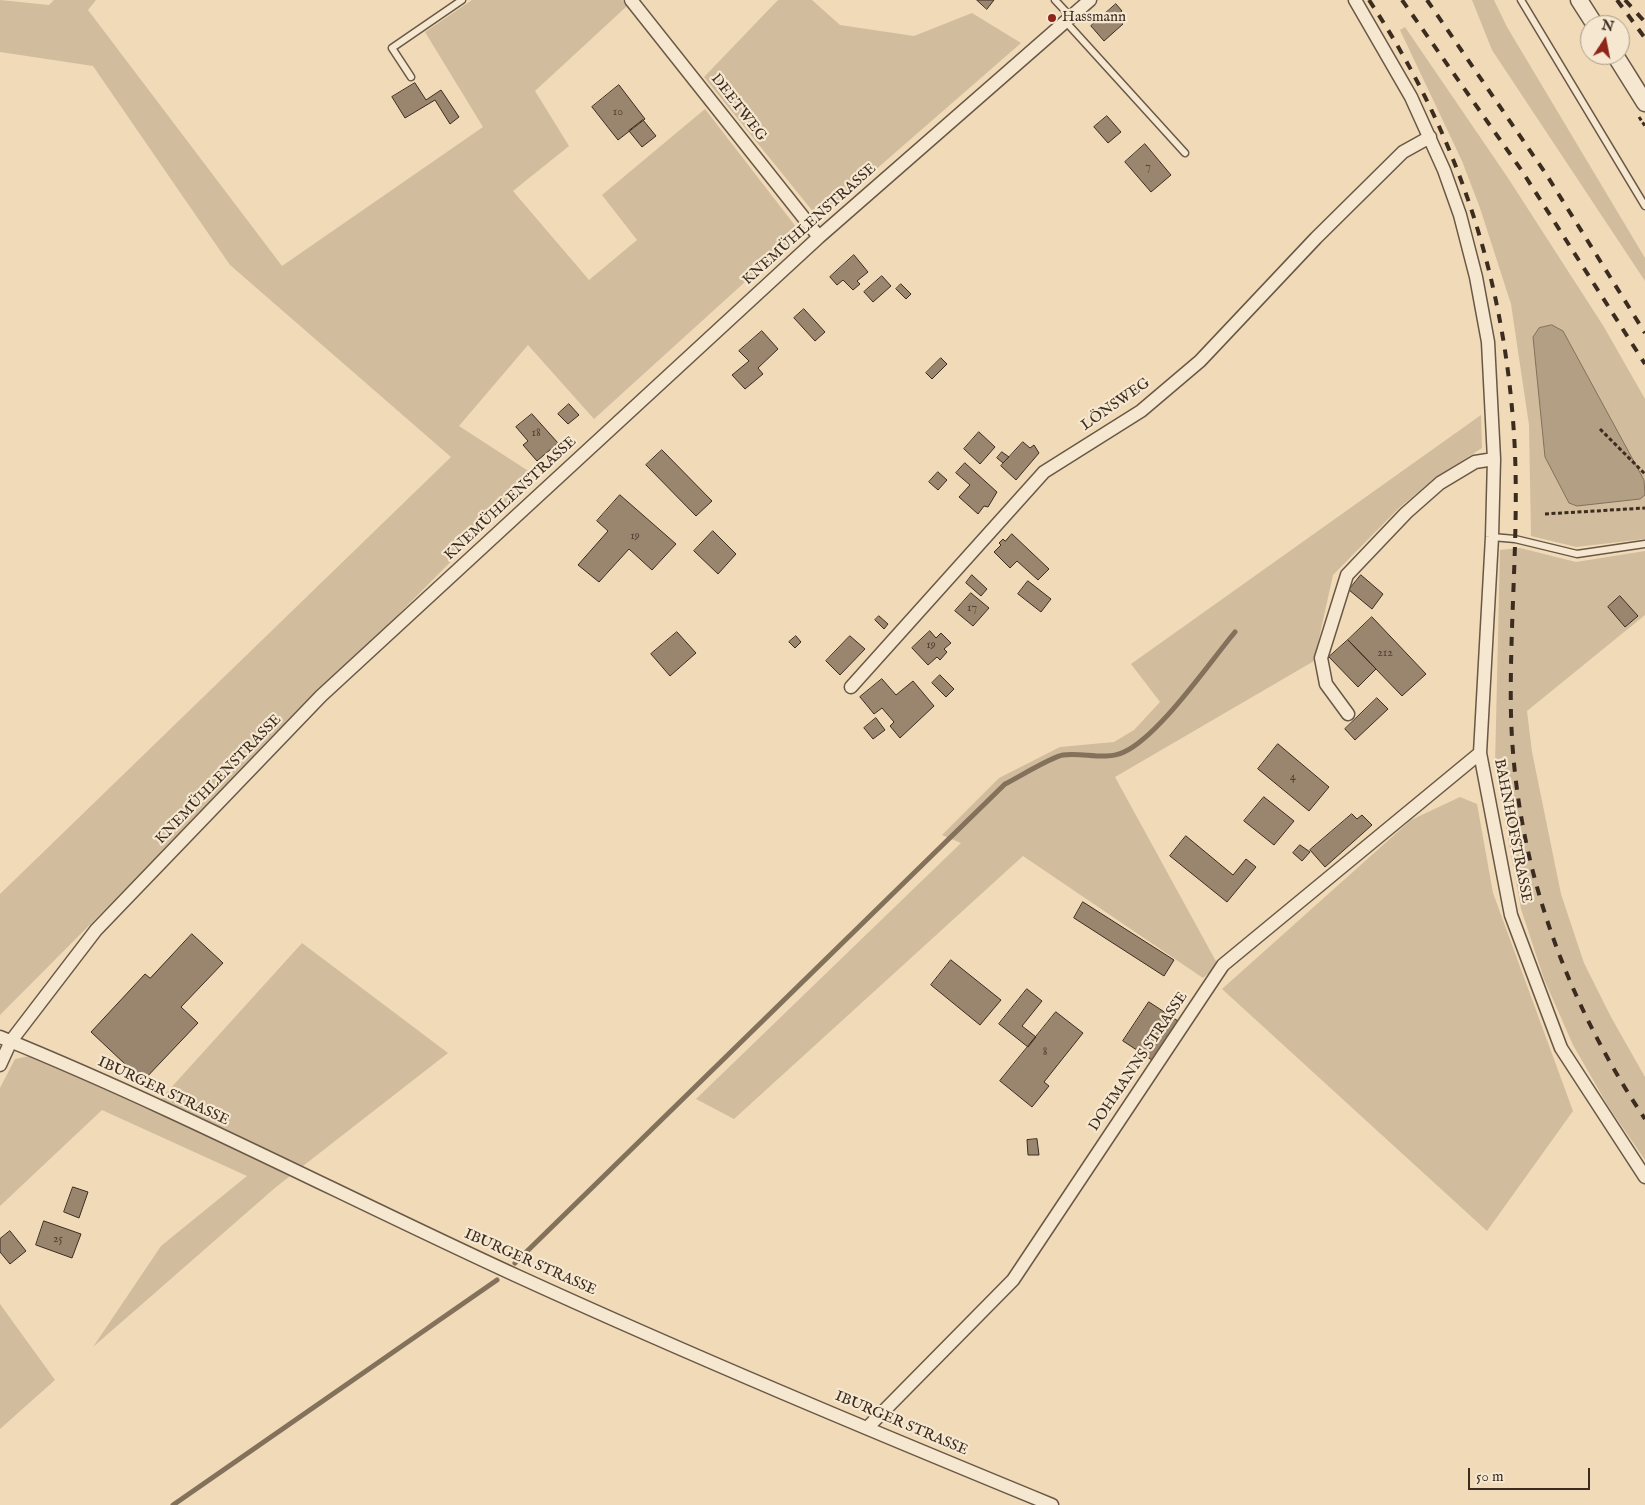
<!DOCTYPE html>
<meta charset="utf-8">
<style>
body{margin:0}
#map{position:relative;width:1645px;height:1505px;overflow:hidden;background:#f0dab7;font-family:"IM FELL English",serif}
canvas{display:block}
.north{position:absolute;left:1580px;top:15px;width:50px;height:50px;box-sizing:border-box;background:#f5e7d0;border:1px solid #ab9c8a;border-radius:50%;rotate:11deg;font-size:14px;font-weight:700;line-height:20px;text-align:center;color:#3c2c20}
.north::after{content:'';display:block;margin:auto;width:18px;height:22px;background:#8f2418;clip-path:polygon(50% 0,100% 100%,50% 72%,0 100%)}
.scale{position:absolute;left:1468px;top:1468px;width:122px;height:22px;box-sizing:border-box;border:2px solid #3c2c20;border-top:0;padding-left:6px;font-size:15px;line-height:18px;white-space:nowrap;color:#3c2c20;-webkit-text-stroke:4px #f5e7d0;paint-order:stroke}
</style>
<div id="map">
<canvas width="1645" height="1505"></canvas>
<div class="north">N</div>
<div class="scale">50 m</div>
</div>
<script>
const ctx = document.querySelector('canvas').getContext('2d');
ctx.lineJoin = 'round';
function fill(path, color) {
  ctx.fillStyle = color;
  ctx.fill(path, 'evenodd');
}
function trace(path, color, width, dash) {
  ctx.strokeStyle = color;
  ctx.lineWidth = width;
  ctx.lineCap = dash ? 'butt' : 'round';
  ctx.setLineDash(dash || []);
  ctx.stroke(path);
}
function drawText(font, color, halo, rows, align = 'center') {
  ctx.font = font + ' "IM FELL English",serif';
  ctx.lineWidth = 4.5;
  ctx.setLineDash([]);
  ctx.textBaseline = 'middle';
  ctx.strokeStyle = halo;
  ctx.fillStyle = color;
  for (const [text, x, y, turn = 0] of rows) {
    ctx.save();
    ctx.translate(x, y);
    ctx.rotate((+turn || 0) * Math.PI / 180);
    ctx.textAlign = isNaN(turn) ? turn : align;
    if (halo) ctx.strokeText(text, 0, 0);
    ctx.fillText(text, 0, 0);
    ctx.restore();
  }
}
const green = new Path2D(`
 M0,0L49,5L54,0H96L88,10L282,266L483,127L425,32L472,0H622L627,6L535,91L569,146L513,191L589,280L637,240L602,195L705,109L800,232L594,419L528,345L459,426L536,476L0,1015V894L451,457L230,265L93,66L0,52Z
 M778,0H812L840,25L914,36L972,13L1021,43L819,219L704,77Z
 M1472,0H1494L1507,27L1645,258V281L1492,50Z
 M1405,27L1508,178L1604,327L1645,399V539L1576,547L1531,536L1529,425L1511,304L1480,208L1462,161L1400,30Z
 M1481,415L1482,448L1435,478L1399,508L1333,575L1314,661L1115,777L1218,965L1203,978L1023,856L734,1119L696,1099L961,843L942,835L999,778L1060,747L1114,742L1134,730L1160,702L1131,664Z
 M1520,548L1576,562L1645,551V615L1527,711L1532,752L1561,894L1584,963L1611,1017L1645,1077V1160L1608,1106L1573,1045L1544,979L1521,909L1495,766L1500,550Z
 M1460,797L1477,804L1493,893L1573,1111L1487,1231L1222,989L1411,820Z
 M302,943L448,1053L276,1187L93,1347L161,1246L247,1176L102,1110L0,1206V1088L15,1059L48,1052L159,1101Z
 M0,1304L55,1380L0,1429Z`);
const water = new Path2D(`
 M1552,325L1563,331L1644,480L1645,495L1640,499L1577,506L1569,503L1545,457L1533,337L1539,328Z`);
const stream = new Path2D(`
 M515,1263L1005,784C1019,777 1051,757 1063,755C1083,752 1105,761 1124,752C1159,736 1209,663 1235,632
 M173,1505L497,1280`);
const building = new Path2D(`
 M977,0H994L987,9Z
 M1116,4L1122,11L1116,16L1123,24L1104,41L1091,26Z
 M415,83L426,100L441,90L459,117L450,124L435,100L405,118L392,97Z
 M619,85L645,119L618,140L592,107Z
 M1107,116L1121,132L1108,143L1094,127Z
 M643,120L656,136L642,147L629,131Z
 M1145,144L1171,175L1151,192L1125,162Z
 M854,255L868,272L857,281L860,284L853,290L843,280L837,285L830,277Z
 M882,276L891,286L873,302L864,292Z
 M901,284L911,294L906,299L896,289Z
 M804,309L825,332L815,341L794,318Z
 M762,331L778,349L758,368L763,374L745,389L732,375L749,361L739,351Z
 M941,358L947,364L932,379L926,373Z
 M569,404L579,415L568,424L558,414Z
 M532,414L558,443L537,461L523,445L528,441L516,427Z
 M979,432L995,447L980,464L964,449Z
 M1023,442L1030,448L1034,445L1039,453L1016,480L1001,466Z
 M662,450L712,501L696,516L646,465Z
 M1002,452L1009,457L1003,463L997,458Z
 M965,463L997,492L988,507L984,506L978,514L959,497L970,485L956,473Z
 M938,472L947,480L938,490L929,482Z
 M620,495L676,544L652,570L629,549L599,582L578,565L608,531L597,521Z
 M713,531L736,554L718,574L694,551Z
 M1012,534L1049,569L1038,580L1017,561L1010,568L994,552L1001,545L999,543L1003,539L1005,541Z
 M972,575L987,589L981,596L966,583Z
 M1361,575L1383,594L1372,609L1349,590Z
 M1028,581L1051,599L1041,612L1018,594Z
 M971,593L989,608L973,626L955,611Z
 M1620,596L1638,616L1625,627L1608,607Z
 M879,616L888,624L884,629L875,620Z
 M1372,617L1426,674L1402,696L1348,640Z
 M930,631L936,638L941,633L951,643L944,649L947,652L940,660L937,657L928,665L912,648Z
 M677,632L696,653L670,676L651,654Z
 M796,636L801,642L795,648L789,642Z
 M850,636L865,649L840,675L826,661Z
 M1348,640L1376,669L1358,687L1329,657Z
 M940,675L954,689L946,697L932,683Z
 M882,679L896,695L913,681L934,706L900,738L890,726L894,722L882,708L874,714L860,697Z
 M1377,698L1388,709L1355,740L1345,729Z
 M876,718L885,730L873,739L864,728Z
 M1278,744L1329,787L1309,811L1258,769Z
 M1264,797L1294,821L1274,845L1244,821Z
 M1352,814L1357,819L1362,815L1372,825L1325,867L1310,850Z
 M1186,836L1233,875L1246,859L1256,867L1227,902L1170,856Z
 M1300,845L1310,852L1302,861L1293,853Z
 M1083,902L1174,960L1164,976L1074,918Z
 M192,934L223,963L181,1007L198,1023L143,1081L91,1032L145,974L150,978Z
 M951,960L1001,1000L980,1025L931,985Z
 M1027,989L1042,1001L1022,1026L1036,1037L1028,1047L999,1024Z
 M1149,1002L1178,1021L1152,1060L1123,1041Z
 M1056,1012L1083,1033L1044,1082L1049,1086L1032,1107L1000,1081Z
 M1037,1139L1039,1155H1028L1027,1140Z
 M73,1187L88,1192L79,1218L64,1212Z
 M44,1221L81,1234L72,1258L36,1245Z
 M10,1231L26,1251L10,1264L0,1252V1239Z`);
const path = new Path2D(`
 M1639,117L1645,126
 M1600,429L1645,474
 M1545,514L1645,508`);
const service = new Path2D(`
 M1055,0L1070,16
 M1521,0L1645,206
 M1065,21L1185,153
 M411,77L392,48L462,0
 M1492,537L1515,539L1577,554L1645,544`);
const minor = new Path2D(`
 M631,0L819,237
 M1355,0L1411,97L1444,170L1460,215L1476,277L1488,342L1494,459L1492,537L1480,753L1511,915L1561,1048L1645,1177
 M851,687L1044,472L1141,411L1200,361L1316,238L1403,152L1430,137
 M1348,714L1326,684L1321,658L1347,575L1406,513L1440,483L1475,462L1494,459
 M0,1037C175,1108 343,1196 515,1275C692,1356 872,1431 1052,1505
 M0,1065L11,1041L96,930L321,696L819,237L1090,0
 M867,1428L1013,1280L1223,965L1480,753`);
const tertiary = new Path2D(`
 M1579,0L1595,25
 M1615,55L1645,103`);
const rail = new Path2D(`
 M1369,0C1454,128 1501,267 1513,420C1521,518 1509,617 1511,715C1515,861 1564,998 1645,1119
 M1402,0L1522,171L1645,364
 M1427,0L1546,174L1645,333
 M1617,0L1645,38
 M1625,0L1645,22`);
const markers = [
 [1052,18,5,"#8f2418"]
];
const numberNames = [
 ["10",618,113],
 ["7",1148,168],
 ["18",536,434],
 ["19",635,537],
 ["17",972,609],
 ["19",931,646],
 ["212",1385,654],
 ["4",1293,778],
 ["8",1045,1053],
 ["25",58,1240]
];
const poiNames = [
 ["Hassmann",1062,18]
];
const streetNames = [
 ["DEETWEG",738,108,52],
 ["KNEMÜHLENSTRASSE",810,225,-42],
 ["LÖNSWEG",1116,405,-35],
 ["KNEMÜHLENSTRASSE",511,499,-43],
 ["KNEMÜHLENSTRASSE",219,780,-46],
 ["BAHNHOFSTRASSE",1512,831,79],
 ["DOHMANNS STRASSE",1139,1062,-56],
 ["IBURGER STRASSE",163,1092,25],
 ["IBURGER STRASSE",530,1263,24],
 ["IBURGER STRASSE",901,1424,23]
];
fill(green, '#d1bc9d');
fill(water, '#b39f84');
trace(water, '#83715c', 1);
trace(stream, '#83715c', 5);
fill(building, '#9a866f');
trace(building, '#3c2c20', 1);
trace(service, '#695846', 9);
trace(minor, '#695846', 15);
trace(tertiary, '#695846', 19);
trace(path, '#3c2c20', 3, [4, 2.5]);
trace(service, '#f5e7d0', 6);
trace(minor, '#f5e7d0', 12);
trace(tertiary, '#f5e7d0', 16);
trace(rail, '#3c2c20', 4, [9, 9]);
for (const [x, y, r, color] of markers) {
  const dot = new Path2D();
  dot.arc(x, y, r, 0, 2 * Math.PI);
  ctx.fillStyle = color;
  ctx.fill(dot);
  trace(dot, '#f5e7d0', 2);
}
drawText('12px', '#544234', null, numberNames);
drawText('15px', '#3c2c20', '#f5e7d0', poiNames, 'left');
drawText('15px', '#3c2c20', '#f5e7d0', streetNames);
</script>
